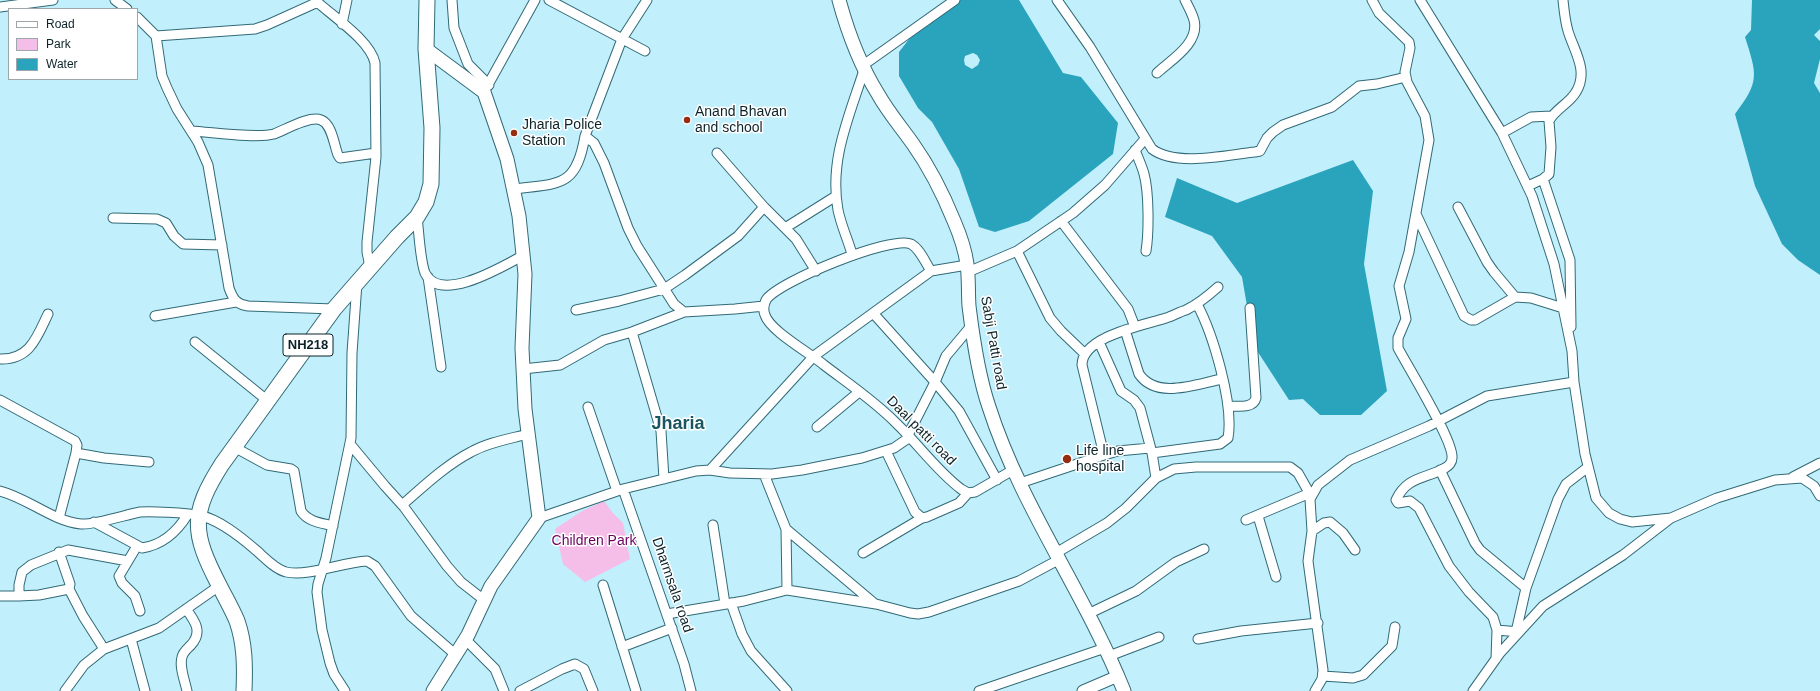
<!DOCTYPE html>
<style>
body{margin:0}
#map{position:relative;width:1820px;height:691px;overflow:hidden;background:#c1effb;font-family:Arial,sans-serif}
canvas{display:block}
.legend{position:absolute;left:8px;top:8px;width:130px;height:72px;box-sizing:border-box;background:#fff;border:1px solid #9da7a9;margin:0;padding:5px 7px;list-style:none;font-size:12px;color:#0b2329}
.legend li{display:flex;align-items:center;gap:8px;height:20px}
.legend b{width:20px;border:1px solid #9da7a9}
</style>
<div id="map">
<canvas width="1820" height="691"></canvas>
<ul class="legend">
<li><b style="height:5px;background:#fff"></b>Road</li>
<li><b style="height:11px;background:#f5bee8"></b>Park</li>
<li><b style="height:11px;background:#2aa4bd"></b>Water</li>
</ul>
</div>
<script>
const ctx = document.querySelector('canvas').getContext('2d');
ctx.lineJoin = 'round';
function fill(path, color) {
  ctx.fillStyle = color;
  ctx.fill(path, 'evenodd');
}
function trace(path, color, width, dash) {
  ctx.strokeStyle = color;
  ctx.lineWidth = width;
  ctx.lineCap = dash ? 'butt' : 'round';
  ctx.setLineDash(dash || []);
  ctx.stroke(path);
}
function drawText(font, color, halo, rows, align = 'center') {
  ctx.font = font + ' Arial,sans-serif';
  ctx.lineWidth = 3;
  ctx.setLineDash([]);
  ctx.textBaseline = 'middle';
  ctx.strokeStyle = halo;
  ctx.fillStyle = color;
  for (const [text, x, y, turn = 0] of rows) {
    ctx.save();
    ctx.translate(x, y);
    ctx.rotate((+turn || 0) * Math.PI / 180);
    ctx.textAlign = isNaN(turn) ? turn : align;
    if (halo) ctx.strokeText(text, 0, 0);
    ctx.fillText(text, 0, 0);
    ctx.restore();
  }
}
const green = new Path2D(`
 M604,501L613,513L623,523L630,559L585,582L563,564L555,529L582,511Z`);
const water = new Path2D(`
 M951,0H1019L1063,73L1081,77L1118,123L1113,154L1029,221L995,232L979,227L959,169L932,122L918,108L899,76V52L917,29ZM973,53L977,55L980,60L978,65L972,69L965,65L964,60L965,56Z
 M1752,0H1820V29L1814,35L1820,41V59L1814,83L1820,93V275L1798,260L1782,244L1755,186L1735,114C1760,81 1757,75 1745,37L1751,30Z
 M1353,160L1373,191L1364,264L1387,391L1361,415H1320L1303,399L1289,400L1254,346L1242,277L1212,236L1165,217L1177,178L1237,203Z`);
const minor = new Path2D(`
 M115,0L127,9
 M315,0C332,16 370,40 375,63L376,157L367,242V252L370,267
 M452,0L454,28L468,64L489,85
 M549,0L645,51
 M647,0L622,39L585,136L594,143L604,163L628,228L637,246L674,304L684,312L735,309L764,306
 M1057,0L1090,47L1152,149C1176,167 1226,155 1255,152L1260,151L1267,138L1273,132L1283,125L1332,107L1359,86L1377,84L1406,77
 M1372,0L1379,13L1409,42L1410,48L1405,72L1407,82L1425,116L1429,140L1409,252L1399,286L1406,319L1398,338V348C1408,367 1454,441 1452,458C1452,462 1449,466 1445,468C1426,479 1407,476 1396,500L1398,503L1410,501L1419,508L1449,566L1469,592L1493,617L1497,630L1496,659
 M1420,0L1502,133L1532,196L1554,264L1572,351L1574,382L1585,454L1596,498L1609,513L1620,519L1632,522L1671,518
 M0,7L53,0
 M137,17L156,36L162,76L167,88L177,109L198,142L208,165L229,288C233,299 236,304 248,306L334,309
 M342,24L347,0
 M156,36L255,29L267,25L318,2
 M862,66L955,0
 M1157,73C1171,60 1200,43 1194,20C1192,13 1188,6 1185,0
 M484,92L535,0
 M191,131C211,132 256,139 274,134C285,130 310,115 321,120C332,124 334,145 338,155L340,158L376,153
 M1502,133L1531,117L1551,116
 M1135,150C1138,158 1142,166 1144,174C1149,192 1149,232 1146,251
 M717,153L764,207L796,239L816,271
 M1543,179L1570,260L1571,327
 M1528,186L1543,179L1549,174L1551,147L1549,121C1555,109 1569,104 1576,92C1589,71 1574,51 1568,31C1565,21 1564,10 1563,0
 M514,189C560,183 576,188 585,136
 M1458,207L1487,262L1494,272L1515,297
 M1416,214L1464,316L1471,320H1475L1515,297L1531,298L1563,308
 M417,217C419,232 420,260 425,273C440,305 505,265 524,255
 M113,218L157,219L166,223L174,236L183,244L222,245
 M1061,221L1128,309L1135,327
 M785,228L836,196
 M1017,251L1050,318L1061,331L1085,354
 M852,254C848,240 841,225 838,210C829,160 849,117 864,70
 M931,271C925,262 920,249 911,244C892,235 777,282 766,300C764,304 763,310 765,315C770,331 810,353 824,365C849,384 876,402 897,424C919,445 937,471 961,489L968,493L975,492L1013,470
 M968,272L1017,251L1073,213L1105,185L1145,139
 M428,277L441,367
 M576,310L619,301L664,289L685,275L738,236L764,207
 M873,313L935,382L959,411L997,480
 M155,316L236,302
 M1125,330L1139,374C1157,400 1196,384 1222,379
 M632,332L661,431L664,479
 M195,342L268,401
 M1099,342L1121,391L1134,400L1140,408L1152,453L1156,478
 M0,359C30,360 37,337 48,314
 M523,369L560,365L604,340L632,332L684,312
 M0,400L75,441L77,445L76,453L59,518
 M1228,406C1238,406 1253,409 1256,398L1250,308
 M588,407L617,491
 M817,427L859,392
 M908,435L935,382L946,356L972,325
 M350,444L385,486L404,507L447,566L461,582L484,600
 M234,447L267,465L291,469L294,471L301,511C308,522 322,523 333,526
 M886,451L915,512L922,518L927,517L959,503L968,493
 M76,453L104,458L149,462
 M1152,453L1220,444L1228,438C1234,404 1213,334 1197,304
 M1104,455L1082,365C1082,336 1145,325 1166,318C1173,316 1179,312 1186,310C1198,304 1208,296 1218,287
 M710,470L814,356L931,271L967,265
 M1440,470L1475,543L1480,550L1526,588
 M764,474L786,529L787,590
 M1793,477L1820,463
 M1020,483L1104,455L1118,451L1150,448
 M623,489L684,664L691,691
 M0,491C28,498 52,521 81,524C94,525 125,515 140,512C152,511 186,513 198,515C219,519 241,537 257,551C265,558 275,569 286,572C309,577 342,562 367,561L375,566L411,616L456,655
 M402,505C424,486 446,465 471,452C489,442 509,439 528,434
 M1258,516L1276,577
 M539,518L623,489L696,471L710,470L730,473L772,474L802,470L862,458L894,448L910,437
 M1246,520L1310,493
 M94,522L142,548C163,545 177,532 188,514
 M713,525L725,604
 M786,529L875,604
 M1312,531L1324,523L1330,522L1343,533L1355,550
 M137,546L119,576L122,583L135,596L140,611
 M863,553L922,518
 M1056,553L1107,523L1126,508L1156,478L1174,469L1196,467H1290L1298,473L1311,496
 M603,585L636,691
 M69,589L83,616L104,649
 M0,596H19V585L22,572L31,565L68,550L128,561
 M19,596L39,595L69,589L70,584L59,552
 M731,603L742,634L751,651L787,691
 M186,609C195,621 203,632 191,645C187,649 183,652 182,657C179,667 185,681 187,691
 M667,614L744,601L787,590L876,604L910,613L918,614L929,612L1019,581L1060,559
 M1088,614L1136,591L1176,562L1204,549
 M1497,630L1519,632
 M1516,632L1526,588L1558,499L1566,484L1588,467
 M131,639L145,691
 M465,639L495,669L504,691
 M1198,639L1241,631L1318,623
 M622,647L672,628
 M1109,656L1159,637
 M1323,676L1353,678L1363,675L1392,646L1395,627
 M65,691L84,665L104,649L159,628L219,586
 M345,691L334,674L330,663L322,630L317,592L318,584L326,558L351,438L352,353L357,283
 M520,691L562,669L575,664L584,669L593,691
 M979,691L1105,648
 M1315,691L1322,679L1323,670L1308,561L1312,531L1310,499L1318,485L1350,460L1429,426L1487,396L1574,382
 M1473,691L1500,653L1543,606L1623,555L1671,518L1717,498L1775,480L1802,478L1814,486L1820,496`);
const tertiary = new Path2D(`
 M1083,691L1118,676`);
const secondary = new Path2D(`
 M839,0C848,33 860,65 878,94C888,112 901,127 913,144C930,168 943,194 954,221C960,235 965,249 967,264C969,278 968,292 969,306C973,339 978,375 989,407C1021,507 1085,593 1124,691
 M426,49L484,92L507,159L519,216L525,274L522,348L525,409L539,518L491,586L468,635L433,691`);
const trunk = new Path2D(`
 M244,691C245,667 245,644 237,621C232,609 225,597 219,585C192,533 190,514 222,464L334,309L397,237L417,217L426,202L431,184L432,128L426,49L427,0`);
const markers = [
 [687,120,4,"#952d11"],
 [514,133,4,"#952d11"],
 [1067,459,5,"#952d11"]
];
const shields = [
 [308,345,50]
];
const shieldNames = [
 ["NH218",308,345]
];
const poiNames = [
 ["Anand Bhavan",695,112],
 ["and school",695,128],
 ["Jharia Police",522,125],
 ["Station",522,141],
 ["Life line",1076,451],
 ["hospital",1076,467]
];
const streetNames = [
 ["Sabji Patti road",993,343,80],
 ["Daal patti road",921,431,45],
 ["Dharmsala road",672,585,71]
];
const parkNames = [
 ["Children Park",594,541]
];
const districtNames = [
 ["Jharia",678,424]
];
fill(green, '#f5bee8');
fill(water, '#2aa4bd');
trace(minor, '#316a77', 11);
trace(tertiary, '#316a77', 13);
trace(secondary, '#316a77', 15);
trace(trunk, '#316a77', 17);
trace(minor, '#fff', 9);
trace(tertiary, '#fff', 11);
trace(secondary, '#fff', 13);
trace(trunk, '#fff', 15);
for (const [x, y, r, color] of markers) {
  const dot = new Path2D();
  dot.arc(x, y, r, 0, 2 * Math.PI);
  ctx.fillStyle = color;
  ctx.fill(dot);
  trace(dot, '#fff', 1.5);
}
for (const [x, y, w] of shields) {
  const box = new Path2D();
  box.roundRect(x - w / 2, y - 11, w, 22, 3);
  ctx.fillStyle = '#fff';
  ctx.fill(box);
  trace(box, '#0b2329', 1);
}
drawText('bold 13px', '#0b2329', null, shieldNames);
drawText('14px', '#0b2329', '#fff', poiNames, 'left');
drawText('14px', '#0b2329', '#fff', streetNames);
drawText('14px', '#6f0161', '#fff', parkNames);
drawText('bold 18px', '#1a5562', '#fff', districtNames);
</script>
